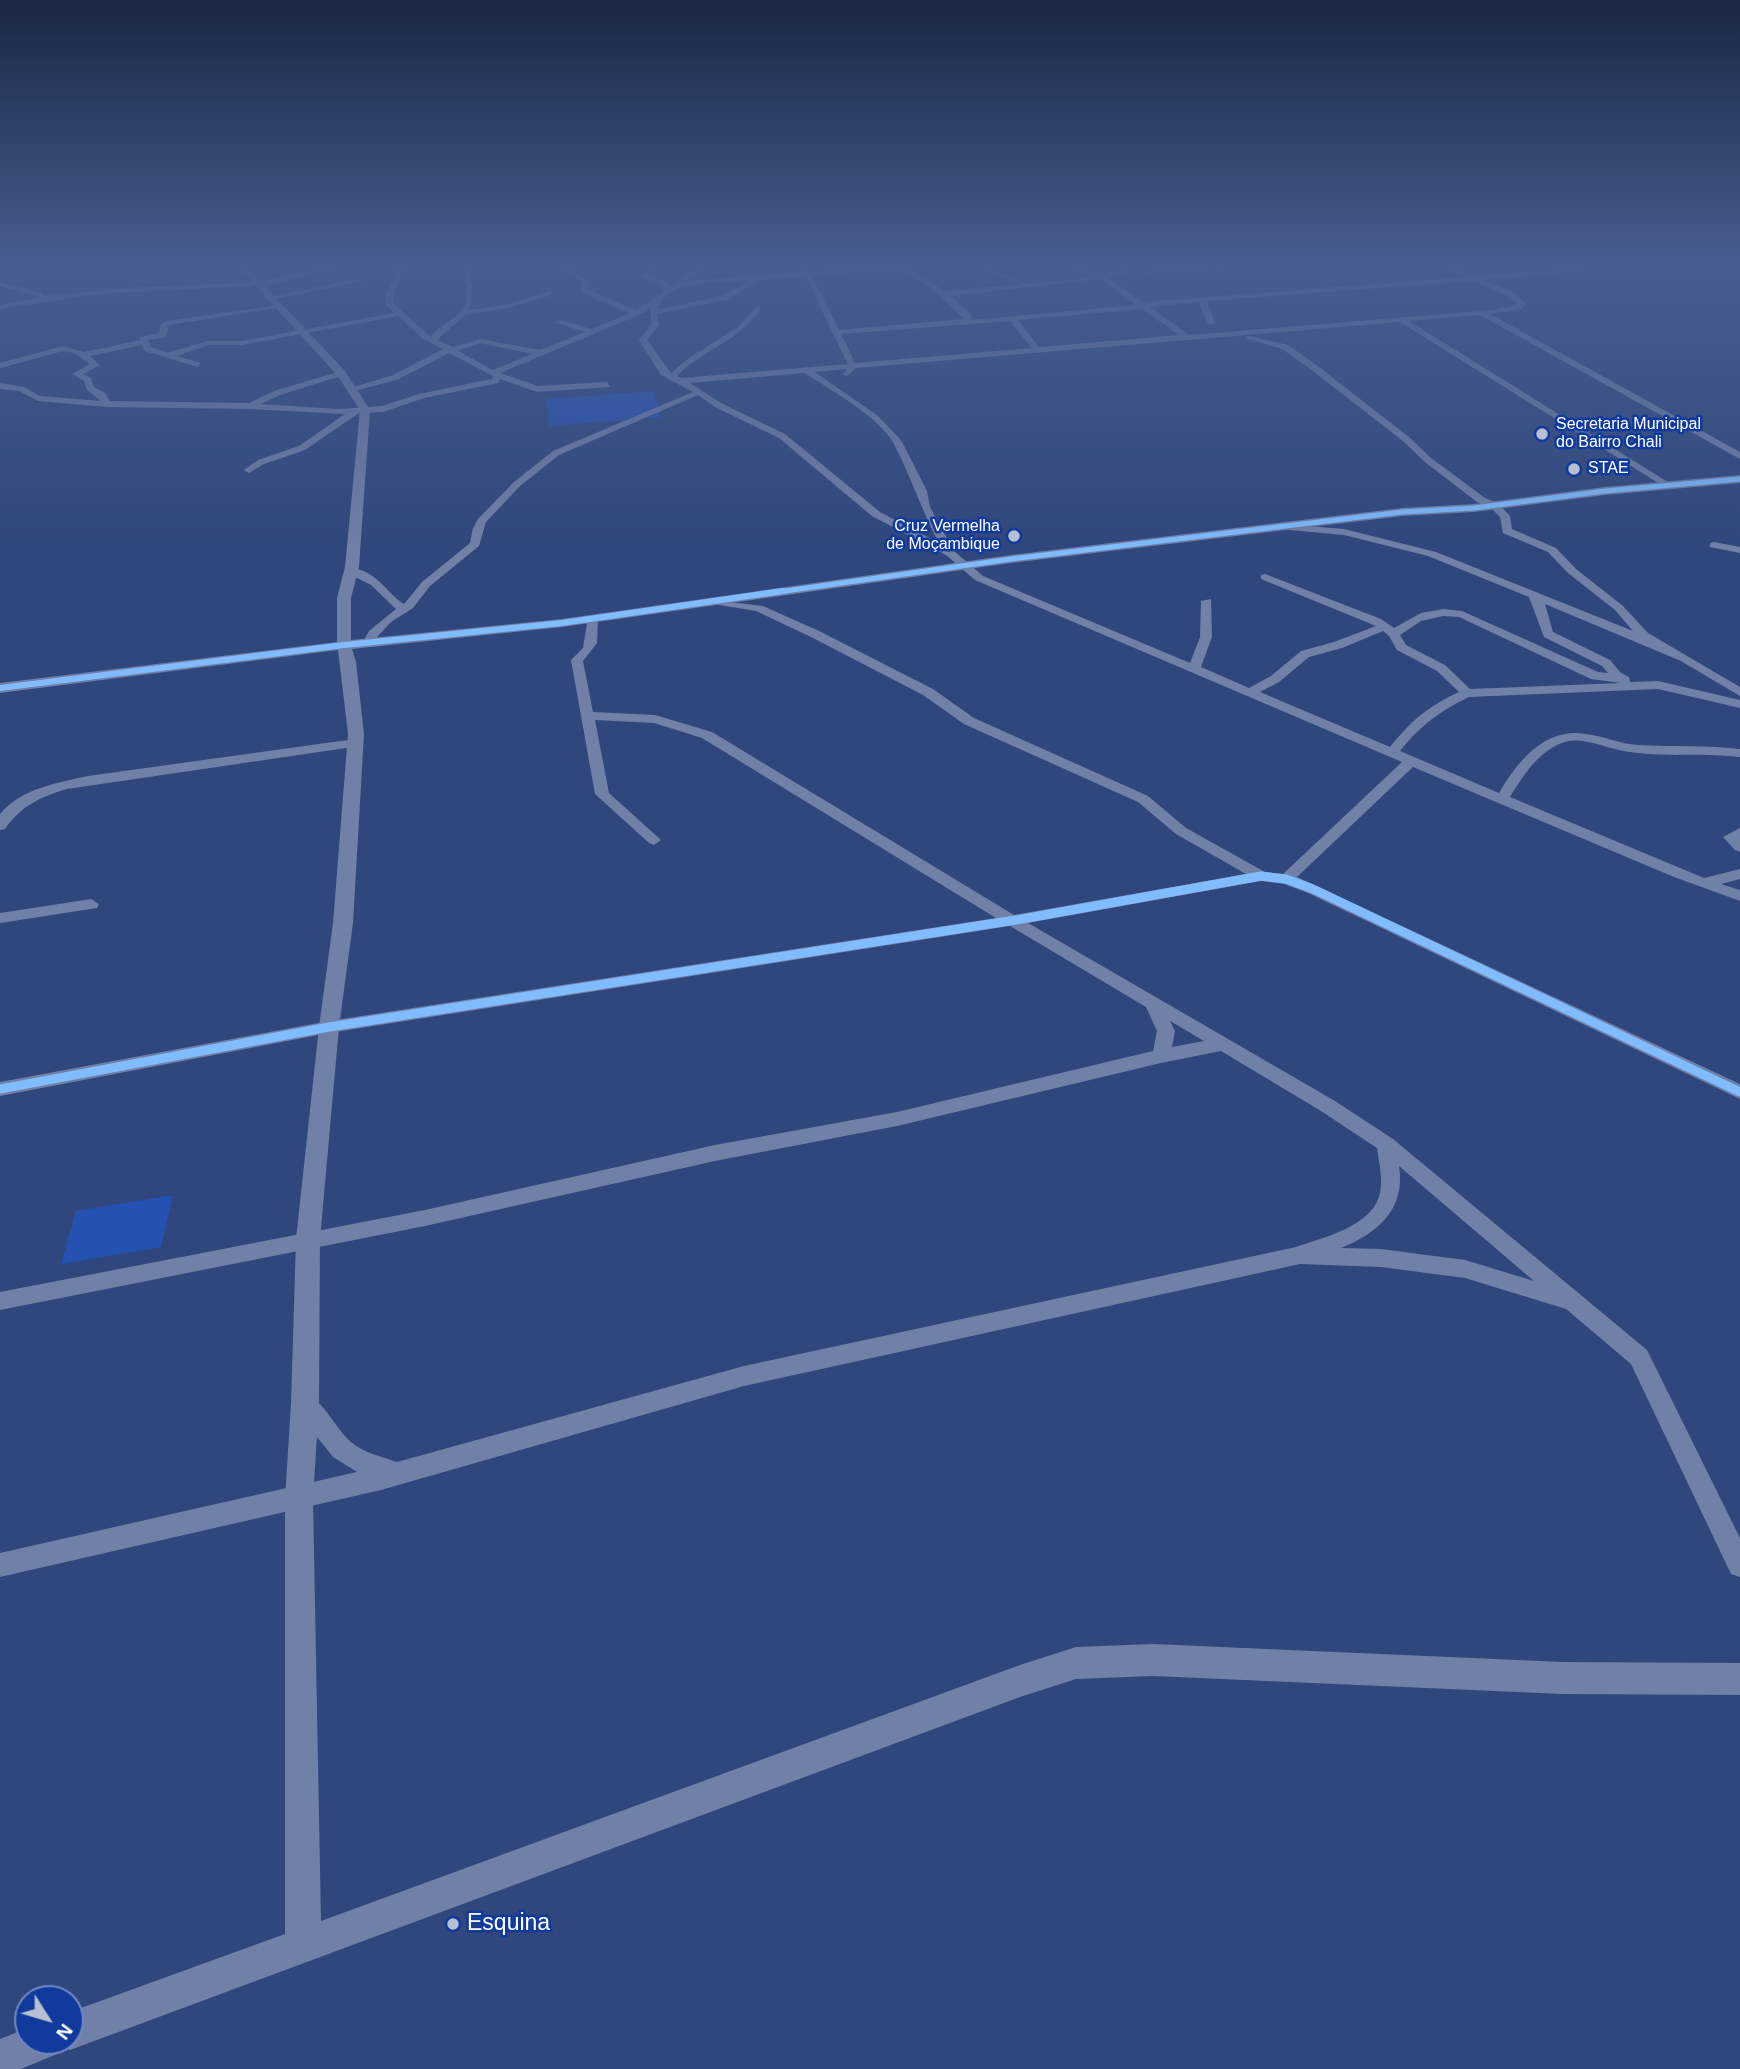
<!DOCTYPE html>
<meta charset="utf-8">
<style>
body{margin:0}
#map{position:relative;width:1740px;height:2069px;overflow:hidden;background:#30477d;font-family:Helvetica,sans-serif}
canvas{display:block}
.north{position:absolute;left:14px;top:1985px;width:70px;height:70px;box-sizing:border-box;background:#103a9d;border:2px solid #7089c4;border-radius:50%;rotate:127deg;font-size:19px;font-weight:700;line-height:28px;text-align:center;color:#fff}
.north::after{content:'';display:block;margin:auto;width:24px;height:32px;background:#b7bfd2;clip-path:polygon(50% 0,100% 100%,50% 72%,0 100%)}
</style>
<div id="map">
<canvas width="1740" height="2069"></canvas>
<div class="north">N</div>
</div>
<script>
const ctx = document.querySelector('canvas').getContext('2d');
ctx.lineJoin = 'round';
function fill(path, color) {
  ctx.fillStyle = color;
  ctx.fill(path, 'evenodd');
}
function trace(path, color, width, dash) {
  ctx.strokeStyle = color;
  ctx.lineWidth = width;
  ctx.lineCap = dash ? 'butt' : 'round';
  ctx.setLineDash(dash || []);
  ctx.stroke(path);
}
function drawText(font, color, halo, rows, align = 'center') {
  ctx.font = font + ' Helvetica,sans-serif';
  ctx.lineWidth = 5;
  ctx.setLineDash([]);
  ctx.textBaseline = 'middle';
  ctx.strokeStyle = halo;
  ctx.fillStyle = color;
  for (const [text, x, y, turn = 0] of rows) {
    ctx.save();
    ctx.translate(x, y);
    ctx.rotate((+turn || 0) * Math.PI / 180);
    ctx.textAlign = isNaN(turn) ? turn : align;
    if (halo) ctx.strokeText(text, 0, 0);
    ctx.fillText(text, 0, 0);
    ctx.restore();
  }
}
const green = new Path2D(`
 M654,391L661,417L549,426L547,399Z
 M173,1195L161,1247L61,1264L76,1211Z`);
const minor = new Path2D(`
 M345,263H355L269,285L96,294L0,309V305L39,297L0,286V282L43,293V296L128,288L257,282Z
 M400,263H406L394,294V304L431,337C442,322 466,316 467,296C468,284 461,275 465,263H471C467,280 478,293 469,310L508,304L551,291V295L509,308L465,315L437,340L453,347L480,339L540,350L585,332L556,323V319L592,329L630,313L582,293L581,282L555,263H562L587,280L589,290L636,310L662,293L663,284L641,277L650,263H656L648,276L669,282L670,287L704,263H711L687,281L803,272L800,265L803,263L810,272L912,263L913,267L908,268L945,291L1021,284L968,263H977L1027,284L1094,277L1061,263H1070L1102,275L1162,263L1107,278L1142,302L1465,277L1435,263H1443L1475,276L1674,263L1483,280L1513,292L1527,304L1521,309L1490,314L1740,452V459L1480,315L1409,321L1671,484V488L1668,489L1400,322L856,368L847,376L843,374L847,369L815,372L878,416L901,440L927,491L930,507L954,551L983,576L1190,663L1200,637L1201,601L1211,599L1212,637L1201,667L1249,688L1271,676L1301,651L1334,642L1376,626L1261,579V575L1265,574L1381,619L1394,628L1421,613L1443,609L1462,611L1598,672L1608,673L1602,666L1544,637L1529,597L1428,556L1344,535L1279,529L1278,527L1283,524L1344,529L1436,552L1633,631L1615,610L1568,573L1548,552L1503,533L1500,517L1490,507L1477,502L1425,462L1403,441L1309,368L1282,349L1245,338L1249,336L1288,345L1315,364L1409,437L1431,458L1485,498L1498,503L1510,516L1512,529L1556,548L1576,569L1623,606L1648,633L1740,687V696L1681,661L1545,604L1553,632L1610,660L1621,673L1629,677L1630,682L1658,681L1740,700V708L1658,689L1469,697C1440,711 1421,725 1400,751L1499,793C1518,761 1545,727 1586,734C1604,736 1620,744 1638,745C1672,747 1706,745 1740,749V757C1699,752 1655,759 1615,749C1598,745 1579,736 1562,743C1538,752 1523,776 1510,797L1704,878L1740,869V879L1721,884L1740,890V901L1674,877L1413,767L1297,877L1740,1084V1099L1308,893L1284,884L1261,881L1028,923L1335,1101L1393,1139L1647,1350L1740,1538V1577L1731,1574L1631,1364L1566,1309L1465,1278L1381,1267L1300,1264L744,1386L381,1490L0,1577V1553L357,1472L333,1457L297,1412L294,1404L297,1396L305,1393C324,1401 335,1428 351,1442C365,1454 381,1456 397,1462L744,1366L1296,1247C1322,1238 1369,1227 1379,1197C1384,1181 1379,1164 1377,1148L1321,1111L1221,1051L1161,1063L897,1126L715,1161L425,1226L0,1310V1292L425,1210L715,1145L897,1112L1153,1051L1157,1031L1146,1007L1010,926L329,1033L0,1096V1082L329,1021L996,918L702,738L654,723L595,720L609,793L661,840L654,845L649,843L595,794L571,660L583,648L588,617L598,619L597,643L583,661L593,712L655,715L712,732L1014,915L1246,874L1176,834L1138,802L964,724L923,695L811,637L756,611L713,604V600L763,606L819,631L933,689L974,718L1148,796L1186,828L1265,872L1283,874L1402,762L975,580L946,555L872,516L779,438L715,407L698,395L559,455L520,486L486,522L479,546L430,586L413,608L391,622L378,636L372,647H364L362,644L369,631L396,609L371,585L347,573V569C374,566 385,592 404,604L422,582L470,543L473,528L478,519L514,482L553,451L693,392L661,375L639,340L651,325V307L639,315L500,373L538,386L607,382L610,387L537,392L500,379L498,383L424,398L383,412L359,413L305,450L264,464L249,473L244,470L258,460L299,446L345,414L249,409L107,407L38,401L19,391L0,389V383L24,387L40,396L101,401L87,390L84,381L72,374L90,364L74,353L63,351L0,368V363L63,346L84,352L140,340V337L159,333L161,324L167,321L279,305L283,307L169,325L166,337L148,340L151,347L168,353L207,341H242L394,313L386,305V294ZM899,269L929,286L964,319L839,330L812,276ZM805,276L848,364L681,378L677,376C703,349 741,341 761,308L757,306L738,327L689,358L671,373L647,340L659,325L657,314L727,300L758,280ZM1101,279L1136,305L971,320V314L950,296ZM750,281L722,296L658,309C667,278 724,283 750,281ZM1473,281L1507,296L1518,304L1492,310L1189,335L1150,307L1199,302L1207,323L1211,325L1215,323L1207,301ZM1142,309L1179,335L1039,347L1018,320ZM398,316L423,339L443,349L393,375L351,388V392L399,379L449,353L493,376L492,379L419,394L382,406L338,409L261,404L280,395L344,375L341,371L274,391L249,403L110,401L105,393L94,387L91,378L83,374L100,365L90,356L142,345L145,351L198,367L201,363L177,356L208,345H242ZM1010,321L1032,348L855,363L841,334ZM480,343L532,354L493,370L458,351ZM805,373C830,390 880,417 894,444C911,477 922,511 939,543L880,512L785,434L721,403L690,383ZM1443,616L1459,617L1591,679L1621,683L1470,689L1445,665L1406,645L1400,635L1421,621ZM1383,631L1389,636L1397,650L1437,671L1459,692C1427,707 1412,720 1390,747L1260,692L1279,682L1309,657L1342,648ZM1170,1021L1204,1041L1172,1047L1175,1031ZM1399,1166L1534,1281L1465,1260L1381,1249L1341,1248C1378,1233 1406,1209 1399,1166Z
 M1252,263H1282L1144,274L1141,272Z
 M361,278L363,281L270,300L266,298Z
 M1714,542L1740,547V553L1710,547V543Z
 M355,739L362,743L360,746L67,789C40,797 21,806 5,829L0,830V814C22,788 57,783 88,776Z
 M1740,828V852L1735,850L1723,837Z
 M91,899L99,904L97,908L0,923V913Z`);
const tertiary = new Path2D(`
 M235,263H243L345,371L370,410L359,567L351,598V640L562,619L1011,555L1402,508L1474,504L1605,487L1740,475V483L1605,495L1474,512L1402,516L1011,563L562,627L352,649L356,662L364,734L353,923L339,1027L320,1239L319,1404L313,1498L321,1921L1020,1665L1076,1647L1153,1644L1563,1662L1740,1663V1695L1563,1694L1153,1676L1076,1679L1020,1697L70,2050L61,2046L57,2054L21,2069H0V2039L28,2028V2041H70V2012L285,1934V1498L291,1404L296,1239L319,1027L333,923L348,734L338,650L0,693V683L337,642V598L345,567L360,410L337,375Z`);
const cyclewayFar2 = new Path2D(`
 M771,593L1011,559L1402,512L1474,508L1605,491L1740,479`);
const cyclewayFar1 = new Path2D(`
 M0,688L344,645L562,623L783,591`);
const cycleway = new Path2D(`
 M0,1089L329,1027L1022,919L1261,876L1286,879L1313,889L1740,1092`);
const markers = [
 [1542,434,7,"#b7bfd2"],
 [1574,469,7,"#b7bfd2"],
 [1014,536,7,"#b7bfd2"],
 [453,1924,7,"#b7bfd2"]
];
const farPoinames = [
 ["Secretaria Municipal",1556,425],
 ["do Bairro Chali",1556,443],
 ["STAE",1588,469],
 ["Cruz Vermelha",1000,527,"right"],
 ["de Moçambique",1000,545,"right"]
];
const nearPoinames = [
 ["Esquina",467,1924]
];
fill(green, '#2551b3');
fill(minor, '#7080a7');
fill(tertiary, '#7080a7');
trace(cyclewayFar2, '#80bcff', 5);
trace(cyclewayFar1, '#80bcff', 6);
trace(cycleway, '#80bcff', 9);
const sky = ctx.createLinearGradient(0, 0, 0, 552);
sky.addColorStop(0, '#1a2745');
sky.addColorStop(0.48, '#485e8f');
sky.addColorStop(1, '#485e8f00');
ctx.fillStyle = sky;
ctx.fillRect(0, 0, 1740, 552);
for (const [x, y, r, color] of markers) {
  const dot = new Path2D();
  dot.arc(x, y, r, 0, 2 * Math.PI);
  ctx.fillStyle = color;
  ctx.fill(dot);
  trace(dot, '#103a9d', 2.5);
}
drawText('16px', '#fff', '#103a9d', farPoinames, 'left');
drawText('23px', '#fff', '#103a9d', nearPoinames, 'left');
</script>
